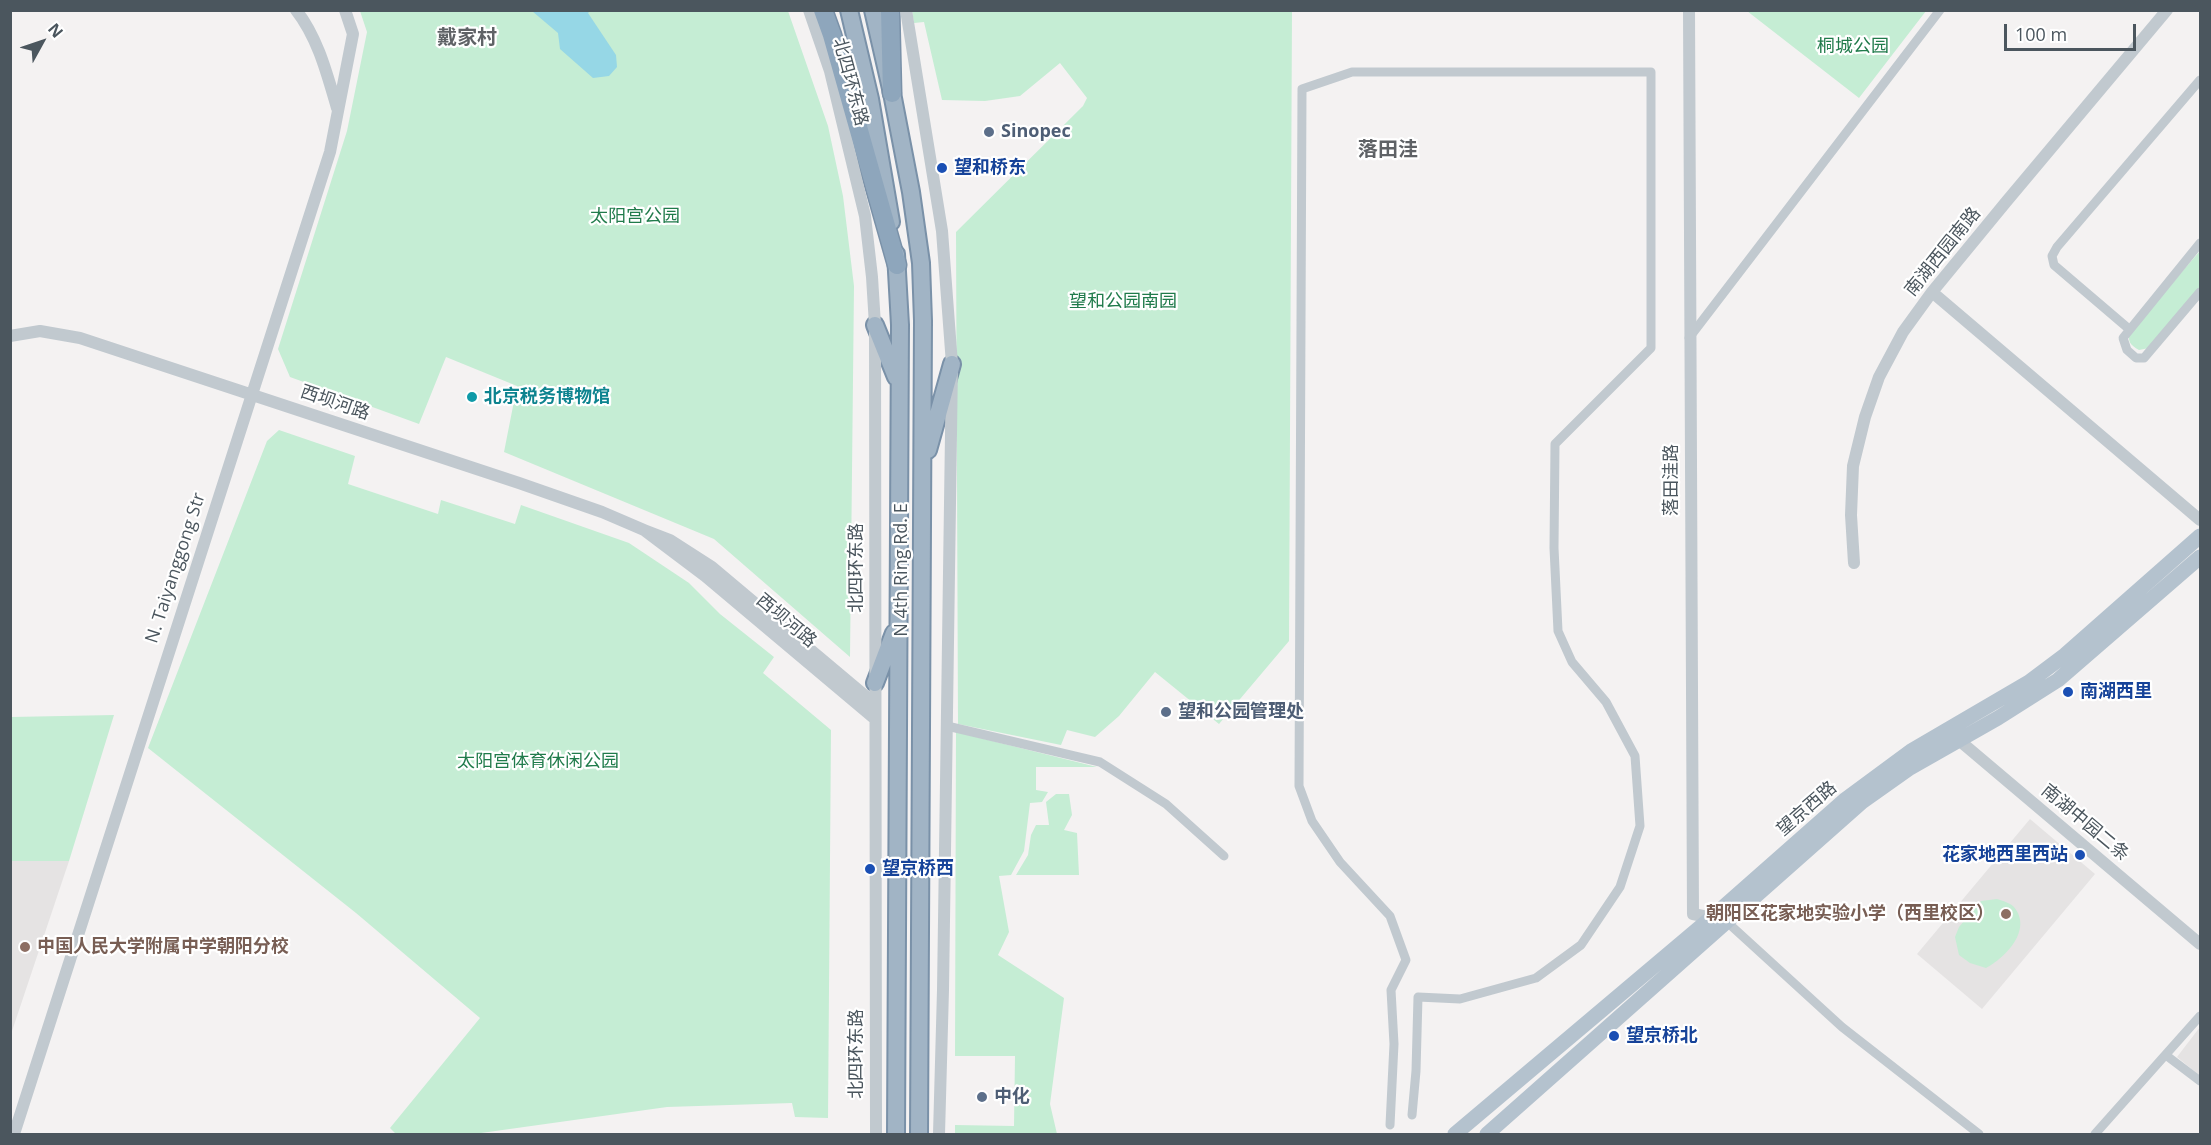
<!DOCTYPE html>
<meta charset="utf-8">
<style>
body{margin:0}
#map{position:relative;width:2211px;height:1145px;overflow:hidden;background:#f4f2f2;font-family:"Open Sans",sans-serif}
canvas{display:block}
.frame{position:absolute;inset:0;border:12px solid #4b565e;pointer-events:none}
.north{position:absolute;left:12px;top:12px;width:60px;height:60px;-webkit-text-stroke:4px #fff;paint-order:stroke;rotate:50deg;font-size:16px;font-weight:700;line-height:24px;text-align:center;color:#4b565e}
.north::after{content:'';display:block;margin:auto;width:21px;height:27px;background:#4b565e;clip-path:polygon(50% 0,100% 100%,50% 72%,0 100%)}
.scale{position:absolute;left:2004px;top:24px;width:132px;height:27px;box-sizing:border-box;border:3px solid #4b565e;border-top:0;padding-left:8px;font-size:18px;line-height:21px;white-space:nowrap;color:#4b565e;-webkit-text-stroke:4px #fff;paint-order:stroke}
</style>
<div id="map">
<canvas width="2211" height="1145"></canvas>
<div class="frame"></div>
<div class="north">N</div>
<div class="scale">100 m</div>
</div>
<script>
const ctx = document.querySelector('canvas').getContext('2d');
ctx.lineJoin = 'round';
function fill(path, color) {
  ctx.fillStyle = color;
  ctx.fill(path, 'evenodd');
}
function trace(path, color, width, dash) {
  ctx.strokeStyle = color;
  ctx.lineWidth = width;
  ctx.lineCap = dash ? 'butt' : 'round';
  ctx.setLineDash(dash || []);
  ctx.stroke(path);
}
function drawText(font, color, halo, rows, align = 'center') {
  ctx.font = font + ' "Open Sans","Noto Sans SC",sans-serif';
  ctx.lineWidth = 4.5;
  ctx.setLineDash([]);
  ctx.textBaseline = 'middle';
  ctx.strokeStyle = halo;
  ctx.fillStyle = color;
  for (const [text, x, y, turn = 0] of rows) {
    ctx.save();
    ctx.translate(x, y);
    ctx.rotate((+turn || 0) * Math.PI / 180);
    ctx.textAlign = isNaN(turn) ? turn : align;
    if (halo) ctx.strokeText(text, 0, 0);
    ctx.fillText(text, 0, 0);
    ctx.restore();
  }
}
const education = new Path2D(`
 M2030,819L2095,874L1982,1009L1917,954Z
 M11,861H69L11,1034L10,861Z
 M2200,1027V1076L2177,1057Z`);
const green = new Path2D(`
 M360,11H788L828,126L843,196L854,286L850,657L714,539L504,452L517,386L446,357L419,424L290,377L278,349L347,131L367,32Z
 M912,11H1292L1289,641L1219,724L1155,672L1119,716L1095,737L1067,730L1061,745L958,724L956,232L1083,106L1087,98L1060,63L1020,96L985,101L942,100L924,22L914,23Z
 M1747,11H1926L1859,98Z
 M2200,251V287L2149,348L2139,350C2130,345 2127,341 2130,331Z
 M279,430L355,456L348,484L438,514L441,500L515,524L521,505L629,543L689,583L720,614L774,657L763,673L831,730L828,1118L795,1117L792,1103L667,1107L474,1134H396L390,1128L480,1018L356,913L148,748L267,441Z
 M114,715L69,861H11V717Z
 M956,732L1097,767H1036V790L1048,792L1042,802L1030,803L1024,851L1011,875L999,876L1009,932L998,955L1064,998L1050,1104L1057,1134H955V1125L1014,1126L1015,1056H955Z
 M1056,794H1069L1072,815L1064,830L1077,833L1079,875H1016L1028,855L1031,835L1036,825H1049L1046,802Z
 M1997,899C2003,901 2010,903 2014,907C2033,930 2005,958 1986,968L1970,963L1959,955L1955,937L1959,927L1981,901Z`);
const water = new Path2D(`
 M532,11H590L588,13L616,55L617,67L609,76L593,78L560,49L558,33Z`);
const minor = new Path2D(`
 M2200,243L2123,338L2127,350L2136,358H2144L2200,292
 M2129,329L2054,265L2052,256L2057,247L2200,80
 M1689,338L1940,10
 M947,726L1100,762L1166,804L1224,856
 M1727,922L1842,1027L1979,1134
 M2167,1056L2200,1081
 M1390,1125L1394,1044L1391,990L1406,960L1390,916L1340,862L1312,821L1299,786L1302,89L1352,72H1651V348L1555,444L1554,548L1558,631L1572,662L1606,702L1635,756L1640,826L1620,887L1581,945L1536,978L1460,999L1418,997L1416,1071L1412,1115
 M2095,1134L2200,1016`);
const tertiary = new Path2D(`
 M296,10C318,38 327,74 337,108
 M809,10L830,71L865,216L872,277L875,325L876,1134
 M906,10L942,231L952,364L943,990L939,1134
 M1689,10L1693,914L1718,919
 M1932,292L2200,520
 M10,336L40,331L80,338L519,483L602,512L644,530
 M1854,563L1851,515L1853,466L1865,417L1879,377L1903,332L1932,292L2006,202L2167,10
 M875,719L705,576L644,530L670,540L712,567L875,704
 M1954,736L2200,944
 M14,1134L330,152L353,34L345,10`);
const primary = new Path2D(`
 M1455,1134L1711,918L1846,799L1911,751L2029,682L2065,655L2200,536
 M1487,1134L1862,802L1910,768L1998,718L2058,680L2200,557`);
const trunk = new Path2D(`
 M849,10L870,99L891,222
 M873,10L892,93L911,192L921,263L923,321L919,1134
 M896,254L900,325L896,1134
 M875,325L896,377
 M928,450L952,364
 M875,683L894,633`);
const motorway = new Path2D(`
 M823,10L832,35L897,265
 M890,10L892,93`);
const markers = [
 [989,132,6,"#5c6f8a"],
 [942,168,6,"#1a4fb4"],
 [472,397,6,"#0f9aa8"],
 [2068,692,6,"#1a4fb4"],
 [1166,712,6,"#5c6f8a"],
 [2080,855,6,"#1a4fb4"],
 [870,869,6,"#1a4fb4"],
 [2006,914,6,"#8d6e63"],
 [25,947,6,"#8d6e63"],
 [1614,1036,6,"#1a4fb4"],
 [982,1097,6,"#5c6f8a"]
];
const parkNames = [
 ["桐城公园",1853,47],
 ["太阳宫公园",635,217],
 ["望和公园南园",1123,302],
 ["太阳宫体育休闲公园",538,762]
];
const streetNames = [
 ["北四环东路",850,82,75],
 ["南湖西园南路",1943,252,-51],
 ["西坝河路",335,403,19],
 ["落田洼路",1672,480,-90],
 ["N. Taiyanggong Str",176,568,-72],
 ["北四环东路",857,568,-90],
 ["N 4th Ring Rd. E",902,570,-90],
 ["西坝河路",786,621,40],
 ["望京西路",1807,809,-41],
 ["南湖中园二条",2085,823,40],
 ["北四环东路",857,1054,-90]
];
const serviceNames = [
 ["Sinopec",1001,132],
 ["望和公园管理处",1178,712],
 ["中化",994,1097]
];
const transitNames = [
 ["望和桥东",954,168],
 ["南湖西里",2080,692],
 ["花家地西里西站",2068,855,"right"],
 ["望京桥西",882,869],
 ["望京桥北",1626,1036]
];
const cultureNames = [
 ["北京税务博物馆",484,397]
];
const educationNames = [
 ["朝阳区花家地实验小学（西里校区）",1994,914],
 ["中国人民大学附属中学朝阳分校",37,947,"left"]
];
const neighbourhoodNames = [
 ["戴家村",467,38],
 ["落田洼",1388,150]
];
fill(education, '#e5e3e3');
fill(green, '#c5edd4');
fill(water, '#96d7e6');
trace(trunk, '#7a91a8', 20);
trace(motorway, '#7a91a8', 21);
trace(minor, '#c1c9cf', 9);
trace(tertiary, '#c1c9cf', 12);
trace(primary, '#b4c2ce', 15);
trace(trunk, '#a1b4c5', 16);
trace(motorway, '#8ea6bc', 18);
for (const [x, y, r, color] of markers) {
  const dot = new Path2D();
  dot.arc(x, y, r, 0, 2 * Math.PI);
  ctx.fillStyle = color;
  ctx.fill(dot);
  trace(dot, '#fff', 2);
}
drawText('18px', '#207b4b', '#fff', parkNames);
drawText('18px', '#4b565e', '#fff', streetNames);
drawText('bold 18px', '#4e5e75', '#fff', serviceNames, 'left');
drawText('bold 18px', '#164399', '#fff', transitNames, 'left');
drawText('bold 18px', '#0d838f', '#fff', cultureNames, 'left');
drawText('bold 18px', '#785e54', '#fff', educationNames, 'right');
drawText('bold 20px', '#5f6266', '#fff', neighbourhoodNames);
</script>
